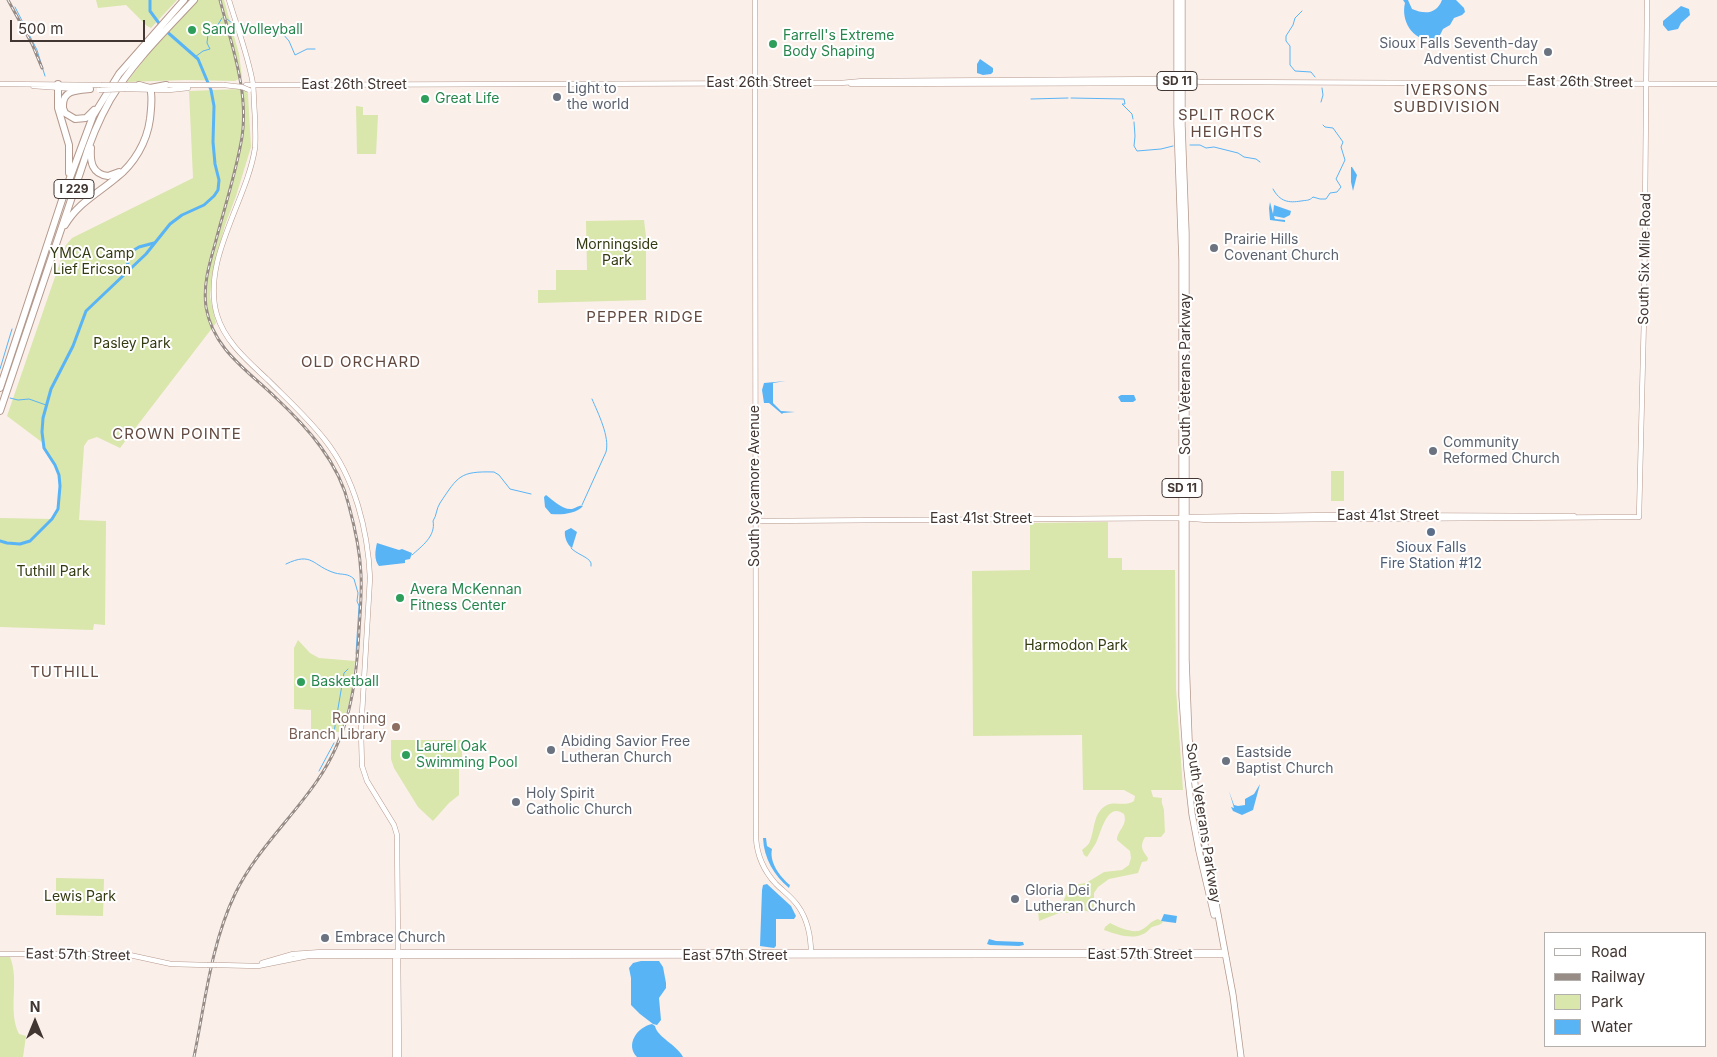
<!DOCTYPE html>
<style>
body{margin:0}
#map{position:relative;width:1717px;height:1057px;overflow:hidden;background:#fbefea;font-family:Inter,sans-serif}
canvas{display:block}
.legend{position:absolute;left:1544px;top:932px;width:162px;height:115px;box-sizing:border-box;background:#fff;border:1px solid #b3afad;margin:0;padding:6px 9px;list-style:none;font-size:15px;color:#413631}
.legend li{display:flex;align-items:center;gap:10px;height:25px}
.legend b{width:25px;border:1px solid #b3afad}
.north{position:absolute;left:10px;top:997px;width:50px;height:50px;-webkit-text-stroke:4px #fff;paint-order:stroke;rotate:0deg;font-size:14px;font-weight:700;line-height:20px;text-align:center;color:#413631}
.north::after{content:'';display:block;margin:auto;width:18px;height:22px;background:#413631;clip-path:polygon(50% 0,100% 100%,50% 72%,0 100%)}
.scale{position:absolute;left:10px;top:20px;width:135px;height:22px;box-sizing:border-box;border:2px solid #413631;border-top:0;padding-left:6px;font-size:15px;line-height:18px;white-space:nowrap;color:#413631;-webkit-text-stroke:4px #fff;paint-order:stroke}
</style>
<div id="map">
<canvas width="1717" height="1057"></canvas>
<ul class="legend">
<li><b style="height:6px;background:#fff"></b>Road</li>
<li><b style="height:6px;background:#988c87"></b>Railway</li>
<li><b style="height:14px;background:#d9e6ac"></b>Park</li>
<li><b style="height:14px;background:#59b4f5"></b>Water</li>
</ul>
<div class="north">N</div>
<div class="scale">500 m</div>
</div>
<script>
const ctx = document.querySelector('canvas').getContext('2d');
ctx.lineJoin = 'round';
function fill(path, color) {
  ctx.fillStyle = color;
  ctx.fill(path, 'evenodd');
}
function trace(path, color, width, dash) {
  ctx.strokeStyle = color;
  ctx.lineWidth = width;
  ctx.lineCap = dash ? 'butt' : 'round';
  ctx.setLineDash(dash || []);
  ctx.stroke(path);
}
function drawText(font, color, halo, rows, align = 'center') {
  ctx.font = font + ' Inter,sans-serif';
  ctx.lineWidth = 4;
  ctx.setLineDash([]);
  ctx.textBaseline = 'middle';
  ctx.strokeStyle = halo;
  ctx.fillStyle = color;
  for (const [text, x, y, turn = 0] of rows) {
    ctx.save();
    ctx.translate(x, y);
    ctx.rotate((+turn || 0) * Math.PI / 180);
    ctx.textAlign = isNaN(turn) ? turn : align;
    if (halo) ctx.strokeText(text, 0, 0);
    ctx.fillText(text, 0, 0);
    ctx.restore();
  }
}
const green = new Path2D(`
 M96,0H177L151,28L147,26L126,5L98,8Z
 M197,0H224L239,54L242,77L235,81L185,80L127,82L149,53Z
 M240,89L246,91L248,94L251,147L236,196L225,225L212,275L210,297L216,323L120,448L97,437L88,440L84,446L79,520L106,521L105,625L94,624L93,630L0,627V518L52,519L57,511L59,503L60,486L57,470L45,451L43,443L7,416L66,245L72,238L193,178L189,91Z
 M356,106L363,107V115H378L376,154H357Z
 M644,220L646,237V300L538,303V290H556V270H587L586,221Z
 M1331,471H1344V501H1331Z
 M1108,522V558H1122V570H1175L1176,689L1183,790H1151L1153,797L1162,798C1161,804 1163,805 1164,810C1164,812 1165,829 1165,832L1161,837H1145C1139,847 1143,851 1148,858L1147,861L1142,862L1138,873L1109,879L1098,887L1094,893V908L1091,912L1082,910L1075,913H1059L1039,921L1038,911L1057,910C1065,902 1065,892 1073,885L1086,883L1104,872L1122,870L1129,865L1131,858L1130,851L1117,840C1117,830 1128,826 1124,814C1107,801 1101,833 1096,843C1093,848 1090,852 1087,857L1084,855L1082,850C1085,847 1089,845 1090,841C1095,829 1093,812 1107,805C1116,801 1125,807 1134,801L1135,796L1124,790H1083L1082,735L973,736L972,571L1030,570V523Z
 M298,640L310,653L319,658L355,661L351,695L341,732H311V710L294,709V648Z
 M391,740H462V759L459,760V795L449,803L433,821L418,807L394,768L391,759Z
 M56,878L104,879L103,916L56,915Z
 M1158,919L1163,922C1159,926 1157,925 1152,927C1149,929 1147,933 1143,934C1132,940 1115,934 1104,930L1105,927L1110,923C1117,927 1134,934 1141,930C1148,927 1150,921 1158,919Z
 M0,957H10C20,982 7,1010 19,1034L26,1036L23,1057H0Z`);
const water = new Path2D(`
 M1403,0H1408L1412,9C1424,14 1436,15 1442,0H1456L1464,8L1465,12L1462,15L1454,18L1450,25L1443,29L1438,39C1416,45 1400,23 1405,3Z
 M1681,6L1689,9L1690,15L1681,23L1678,29L1668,31L1663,25V21Z
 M980,59L993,68V72L991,74L983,75L977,73V64Z
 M1352,167L1357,175L1353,191L1351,182V167Z
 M1270,202L1273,214L1274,205L1291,211L1290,215L1284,218L1274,216L1275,219L1285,220V222L1270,220L1269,208Z
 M786,381L773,383V403L781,411L795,412L783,413L782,414L769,403H764L762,390L764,383Z
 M1121,395H1134L1136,400L1133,402H1121L1118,397Z
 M546,495C553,500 562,510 572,509C577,508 578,505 583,506C576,514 561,515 551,514L545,507L544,497Z
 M571,528L577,532L572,548C567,545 564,536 565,531Z
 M377,543L399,550L402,549L412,553L410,559L405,560V563L379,566C374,560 375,551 377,543Z
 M1260,784L1253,810L1242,815L1233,811L1231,807L1234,808L1229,791L1234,805L1238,806L1245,805V799L1254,794Z
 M763,838H766L767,846L772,849C769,862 780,877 790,885L789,888C774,875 764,859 763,838Z
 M767,884L791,906L796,916L794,919H776V946L774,948L760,946L762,890L763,885Z
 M1164,914L1177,916L1176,923L1161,921Z
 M989,939L996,941L1023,942L1024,945L1019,946L990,945L987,944Z
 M641,961H659L663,967L666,983V988L659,998L661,1020L657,1025L653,1024L640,1014L631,1005V978L629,968L633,963Z
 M652,1024L655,1026C657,1037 677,1045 683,1057H637C625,1045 637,1027 652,1024Z`);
const stream = new Path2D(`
 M15,7L37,50L45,76
 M1302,11L1295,18L1293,25L1286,36V41L1290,46V65L1295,71L1311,72L1315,77
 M227,19L232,23
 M240,24C254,30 268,34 283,34L289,41L295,55L307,49H315
 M195,57L203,51L210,49L207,43L208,34L216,28L222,18
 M1071,98L1124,99L1125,104H1122L1132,114L1133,119
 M1031,99L1068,98
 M1321,102L1323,95L1322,88
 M1134,122L1135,136L1134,146L1137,151L1161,149L1173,146
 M1190,145H1200L1206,148L1214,147L1238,153L1244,157L1256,159L1260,162
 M1273,189C1280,202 1289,203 1301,201C1307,200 1309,201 1313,197L1320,199H1326L1330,193L1337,192L1341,187L1336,179L1345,160L1341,147L1343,142L1333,128L1325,127L1323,125
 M0,369L12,329
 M10,398L18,400L29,399L46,405
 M582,505L606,452C610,437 598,413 592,399
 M571,548C576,554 589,557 591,563V566
 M412,555C422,546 436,536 433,521C437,515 436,509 440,503C458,476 460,471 494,472L499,475L510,489L531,494
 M286,564C313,551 312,566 335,573C342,575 348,573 354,579L358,593L357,601L359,606L356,654
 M334,732L344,673L348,669
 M319,771L334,743`);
const river = new Path2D(`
 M150,0V11L161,26
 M127,270L129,253L139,247L154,243
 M0,541L7,543L20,544L30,541L52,519L58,509L60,486L59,475L55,465L44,448L42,432L43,418L51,389L73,346L86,311L146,254L170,224L182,215L204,205L214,196L218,190L219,180L215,164L213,142L214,106L211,90L198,59L165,30`);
const secondary = new Path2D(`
 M229,0C237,27 248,55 253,84C254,95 254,106 255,118C255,128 256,138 255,148C247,201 201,260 217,315C225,342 248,361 268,380C287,399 308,418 325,440C355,478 368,531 370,578L361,731L362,766L367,781L394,825L397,835L399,1057
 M755,0L756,838C757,855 764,871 776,884C783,891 792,897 798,906C808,920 811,936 811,954
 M1201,82L1717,84
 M0,84L101,85
 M851,84L1178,83
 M128,85H142
 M165,85H224
 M246,85L841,83L863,81L1174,79L1202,82
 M33,86L77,89
 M126,89L169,90L188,88
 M1187,517L1333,515L1574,516
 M756,521L1182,518L1207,520L1639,517L1644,317L1647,0
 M0,954H125L171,964L207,965
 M262,963L293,954L322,952H1222
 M217,965L258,966L308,956L1226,955
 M395,1057V961L396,954`);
const trunk = new Path2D(`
 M1177,0V125L1182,260V696L1187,769L1192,814L1199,851L1214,915
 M1182,0V125L1186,233V659L1189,739L1198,807L1233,995L1241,1057`);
const motorway = new Path2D(`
 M58,84V108L69,145V173
 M139,85L150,88L166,85
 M61,103L65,113L75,119L86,118L94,110
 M63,107C62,90 77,90 90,89
 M91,148C90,162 92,174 108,176L119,172
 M65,225C78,203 97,194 116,178C134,164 147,142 150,119C151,109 153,97 150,88
 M0,388L64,194L93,116L119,74L184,0
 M0,411L82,167C89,144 98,121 110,100C133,62 164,32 194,0`);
const rail = new Path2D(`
 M8,0L32,44L42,68
 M194,1057C205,1003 211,944 235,894C255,852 291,819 317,781C349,735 356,687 359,632C360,613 362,594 361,574C360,551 355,528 349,506C339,462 307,427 275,397C247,370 213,349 206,307C203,285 209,265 215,244C224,209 236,173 242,137C249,91 231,44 220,0`);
const secondaryBridge = new Path2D(`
 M101,85H128
 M224,85L242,87L249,90
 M99,90L126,89
 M207,965H217`);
const markers = [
 [192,30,5,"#2e9e5b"],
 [773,44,5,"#2e9e5b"],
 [1548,52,5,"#6b7280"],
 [557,97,5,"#6b7280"],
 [425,99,5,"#2e9e5b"],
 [1214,248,5,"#6b7280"],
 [1433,451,5,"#6b7280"],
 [1431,532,5,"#5c6f8a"],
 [400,598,5,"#2e9e5b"],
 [301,682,5,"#2e9e5b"],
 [396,727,5,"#8d6e63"],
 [551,750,5,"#6b7280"],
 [406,755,5,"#2e9e5b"],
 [1226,761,5,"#6b7280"],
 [516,802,5,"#6b7280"],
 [1015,899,5,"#6b7280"],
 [325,938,5,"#6b7280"]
];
const shields = [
 [1177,81,40],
 [74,189,40],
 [1182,488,40]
];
const shieldNames = [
 ["SD 11",1177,81],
 ["I 229",74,189],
 ["SD 11",1182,488]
];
const leisureNames = [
 ["Sand Volleyball",202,30],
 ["Farrell's Extreme",783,36],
 ["Body Shaping",783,52],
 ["Great Life",435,99],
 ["Avera McKennan",410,590],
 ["Fitness Center",410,606],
 ["Basketball",311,682],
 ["Laurel Oak",416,747],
 ["Swimming Pool",416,763]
];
const worshipNames = [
 ["Sioux Falls Seventh-day",1538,44,"right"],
 ["Adventist Church",1538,60,"right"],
 ["Light to",567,89],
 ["the world",567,105],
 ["Prairie Hills",1224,240],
 ["Covenant Church",1224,256],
 ["Community",1443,443],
 ["Reformed Church",1443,459],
 ["Abiding Savior Free",561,742],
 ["Lutheran Church",561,758],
 ["Eastside",1236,753],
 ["Baptist Church",1236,769],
 ["Holy Spirit",526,794],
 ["Catholic Church",526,810],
 ["Gloria Dei",1025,891],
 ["Lutheran Church",1025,907],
 ["Embrace Church",335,938]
];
const streetNames = [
 ["East 26th Street",1580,82,1],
 ["East 26th Street",759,83],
 ["East 26th Street",354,85],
 ["South Six Mile Road",1645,259,-89],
 ["South Veterans Parkway",1186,374,-90],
 ["South Sycamore Avenue",755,486,-90],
 ["East 41st Street",1388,516],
 ["East 41st Street",981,519],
 ["South Veterans Parkway",1203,823,81],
 ["East 57th Street",78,955,1],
 ["East 57th Street",1140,955],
 ["East 57th Street",735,956]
];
const parkNames = [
 ["Morningside",617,245],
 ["Park",617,261],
 ["YMCA Camp",92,254],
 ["Lief Ericson",92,270],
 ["Pasley Park",132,344],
 ["Tuthill Park",53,572],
 ["Harmodon Park",1076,646],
 ["Lewis Park",80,897]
];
const serviceNames = [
 ["Sioux Falls",1431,548],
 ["Fire Station #12",1431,564]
];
const educationNames = [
 ["Ronning",386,719],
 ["Branch Library",386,735]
];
const neighbourhoodNames = [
 ["IVERSONS",1447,90],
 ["SUBDIVISION",1447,107],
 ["SPLIT ROCK",1227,115],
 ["HEIGHTS",1227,132],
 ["PEPPER RIDGE",645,317],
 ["OLD ORCHARD",361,362],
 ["CROWN POINTE",177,434],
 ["TUTHILL",65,672]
];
fill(green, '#d9e6ac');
fill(water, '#59b4f5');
trace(stream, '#59b4f5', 1);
trace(river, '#59b4f5', 3);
trace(secondary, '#b4998d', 5.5);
trace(trunk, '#b4998d', 7);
trace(motorway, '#b4998d', 8);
trace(secondary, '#fff', 4.5);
trace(trunk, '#fff', 5.5);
trace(motorway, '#fff', 6);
trace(rail, '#988c87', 3);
trace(rail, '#fff', 1, [4]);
trace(secondaryBridge, '#b4998d', 5.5, []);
trace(secondaryBridge, '#fff', 4.5);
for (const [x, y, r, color] of markers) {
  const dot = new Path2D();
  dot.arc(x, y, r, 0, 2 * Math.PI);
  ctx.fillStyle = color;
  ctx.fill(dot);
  trace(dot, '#fff', 2);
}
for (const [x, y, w] of shields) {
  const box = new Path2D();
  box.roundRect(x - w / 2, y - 9.5, w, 19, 4);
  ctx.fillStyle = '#fff';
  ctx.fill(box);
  trace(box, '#413631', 1);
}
drawText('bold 12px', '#413631', null, shieldNames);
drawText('14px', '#27864d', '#fff', leisureNames, 'left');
drawText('14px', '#5b616d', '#fff', worshipNames, 'left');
drawText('14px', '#413631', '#fff', streetNames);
drawText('14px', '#343b11', '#fff', parkNames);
drawText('14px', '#4e5e75', '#fff', serviceNames);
drawText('14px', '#785e54', '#fff', educationNames, 'right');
ctx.letterSpacing = '1px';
drawText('15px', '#624a40', '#fff', neighbourhoodNames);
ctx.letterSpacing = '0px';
</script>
